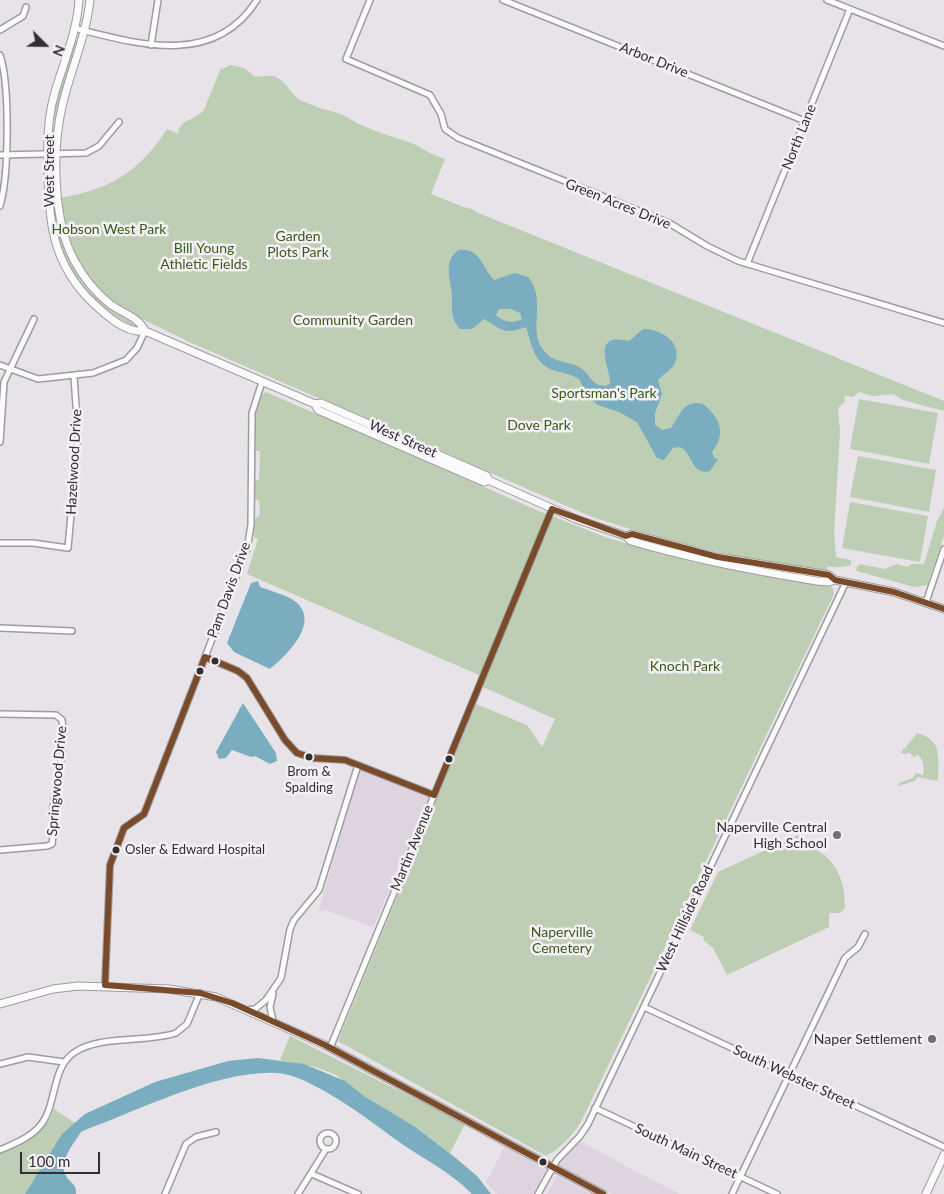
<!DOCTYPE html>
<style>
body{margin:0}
#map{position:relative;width:944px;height:1194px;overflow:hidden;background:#e7e3e8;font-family:Lato,sans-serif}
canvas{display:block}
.north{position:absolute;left:20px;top:20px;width:50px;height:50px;-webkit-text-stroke:4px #f5f0f6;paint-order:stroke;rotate:113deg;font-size:14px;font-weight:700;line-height:20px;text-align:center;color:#312f31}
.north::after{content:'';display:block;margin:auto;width:18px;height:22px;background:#312f31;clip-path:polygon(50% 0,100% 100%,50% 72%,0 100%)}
.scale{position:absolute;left:20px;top:1152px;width:80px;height:22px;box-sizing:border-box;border:2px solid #312f31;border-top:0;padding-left:6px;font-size:15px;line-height:18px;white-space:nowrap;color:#312f31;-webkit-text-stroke:4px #f5f0f6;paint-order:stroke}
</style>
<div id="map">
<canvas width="944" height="1194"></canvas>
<div class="north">N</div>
<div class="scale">100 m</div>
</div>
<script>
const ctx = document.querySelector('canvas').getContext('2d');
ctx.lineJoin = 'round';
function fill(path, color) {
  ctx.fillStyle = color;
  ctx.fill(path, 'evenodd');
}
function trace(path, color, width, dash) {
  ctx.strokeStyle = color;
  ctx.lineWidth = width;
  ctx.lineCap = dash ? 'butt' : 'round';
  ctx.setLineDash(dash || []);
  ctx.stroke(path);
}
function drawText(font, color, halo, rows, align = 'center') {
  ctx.font = font + ' Lato,sans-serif';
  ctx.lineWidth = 5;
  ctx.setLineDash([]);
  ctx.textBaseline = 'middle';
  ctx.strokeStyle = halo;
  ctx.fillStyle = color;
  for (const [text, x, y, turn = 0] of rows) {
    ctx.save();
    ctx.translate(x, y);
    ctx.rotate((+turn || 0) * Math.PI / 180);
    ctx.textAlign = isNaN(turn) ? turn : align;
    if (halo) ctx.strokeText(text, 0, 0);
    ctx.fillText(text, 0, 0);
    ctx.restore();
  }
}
const commercial = new Path2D(`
 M360,768L431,798L373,927L325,910L318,913Z
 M580,1141L618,1162L680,1194H612L556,1165Z
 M505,1146L546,1170L533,1194H497L486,1182Z
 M557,1176L576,1186L592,1194H547Z`);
const green = new Path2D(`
 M77,40L79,41L54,144L55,105L74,41Z
 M221,68L445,159L431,194L838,358L827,572C744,560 672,543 592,517L187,341L118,307L94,285L79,262L66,230L61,198C112,188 138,173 167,129L192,139Z
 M51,167L59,227L67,251L110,308L137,324L139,330C84,302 54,260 52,197C52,188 50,176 51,167Z
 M266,392L539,511L608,538L692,562L769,577L825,585L833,588L834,594L582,1120C574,1134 560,1149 546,1156L338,1041L476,704L527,725L542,747L555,719L476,684L479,675L247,574L258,539L254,537L255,519L260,515L259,500L255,499V482L259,479L260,451H255C256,436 252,400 266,392Z
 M859,399L938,413L929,464L850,449Z
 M858,456L936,470L929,512L850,497Z
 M850,502L928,516L920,562L842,548Z
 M917,733C943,740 938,758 938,781L917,777L915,781L898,786L899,783L913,778L916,773L923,775C925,766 923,758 916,753L917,755L914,757L908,752L907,754L901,753L904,748L910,751L905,748Z
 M798,835L803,844L799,846L801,850L811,847C837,859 845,881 845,908L840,913H829V927L727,975L713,948L703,940L704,937L690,930L718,872Z
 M290,1036L465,1124L450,1153L414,1126L364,1096L336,1075L316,1067L280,1060Z
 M54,1109L81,1127L74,1132L60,1168L68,1194H0V1154C23,1143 46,1135 54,1109Z`);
const forest = new Path2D(`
 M231,65L244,68L254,76C262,78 269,74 276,77C288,83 291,96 304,103C315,108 326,109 337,113C350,117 362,128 375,132C394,138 420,142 434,158C445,169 432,182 430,194C446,215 465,198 483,217L482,220C473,222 463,221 455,225C429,236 437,289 440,312L438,316H427C426,312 422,273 422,270C423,267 426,263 427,260C430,249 431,236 429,225C427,218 418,215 412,211C394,203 385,209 369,217C321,240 305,262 270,299L265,300L259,295L261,291L317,229C317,212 298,193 280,198C267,201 259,209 246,206L188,181L184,182L176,189L161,228L141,269L139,287L132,295L133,302L125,305L118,300L121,286L131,268L134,255L159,198L163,183L174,167L183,141L178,131C183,118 196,120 204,110C215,97 212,71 231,65Z
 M575,253L944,401V411L903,400L893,394L873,396L859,392L853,397L845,396L844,403L838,408L840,432L834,534L836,557L851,560V565C827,572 807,562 794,543L788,545L778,540L770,543L756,541C749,546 748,549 739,549L731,540L727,539L723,546L714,549L701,543L690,544L688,541L691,534L689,529L646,519L644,514L652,510L654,504C651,498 630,478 623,474C610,465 603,477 595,457L630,443H651L654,454L666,458L673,448L680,447L688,453L694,466L710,471L718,459L714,458L712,452L720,442L718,422L709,409L691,403L680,410L671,428L662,430L655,425V413L660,401L658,380C665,371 672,365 675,354C679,335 652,326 638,331L629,341L620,339L611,342L620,324L623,289L587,269L577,268L573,257Z
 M499,309H511L520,313L522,319C513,324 503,322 496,314Z
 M429,325L440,327L443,330L445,372L441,376L436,372L424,369L423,364L428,350L427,328Z
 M944,508V536L927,585L914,587L857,571L856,568L860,564L884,569L897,564L907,567L912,564H924L937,521Z
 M484,781L495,788L505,798L501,813L505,822L511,826L390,1066L363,1054L357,1044L359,1035L351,1018L364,980L379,961L387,957L394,949L406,923L402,922L407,919L410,906L418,897L422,882L435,870L448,848C446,836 458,825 462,815C466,806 468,797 470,787Z`);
const water = new Path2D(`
 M459,250C481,248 482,268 494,280L515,273L528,277C549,302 524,332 547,354C557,364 572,361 582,369C591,376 595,391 610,384C612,371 588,331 629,341L643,329C660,329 683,341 675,363C672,370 663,374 658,380L662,394L655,413V425L662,430L671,428C680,416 683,399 703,404C720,418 727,433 712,452L714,458L718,459L710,471C691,476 694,454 680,447L673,448L664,460L657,458L637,422L619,412L598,405L587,396L579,379C572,375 564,373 556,371C534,365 532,345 526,327C503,335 503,330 484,319L472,329H460C450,317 452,308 452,295C451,280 442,260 459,250ZM499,309H511L520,313L522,319C513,324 503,322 496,315Z
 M258,581L260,587C271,591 287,595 296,602C321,623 285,657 270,669L234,652L227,643L251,583Z
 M243,703L276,753L277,761L270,764L255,756L251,757L232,750L226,758L219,759L216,752Z
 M258,1058L304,1064L345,1081L364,1096L414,1126L452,1155L477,1176L491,1194H472C450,1171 421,1158 395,1139C368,1119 310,1075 277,1073C218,1070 140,1110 85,1130L81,1132C73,1145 54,1166 70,1181C75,1186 76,1186 76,1194H25L62,1134L85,1114L155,1082L228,1061Z`);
const street = new Path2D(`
 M370,0L346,59L430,95L441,114L445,129L458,138L669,223L707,246L738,261L944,323
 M503,0L805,121
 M827,0L944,46
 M74,28C137,44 214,68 257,0
 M0,30L23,16L26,7
 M151,45L158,0
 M0,55C10,85 9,176 0,206
 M0,155L86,153L99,146L119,122
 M747,264L850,9
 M0,365L38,379L93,373L126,360L137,348L145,331
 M0,442L4,382L34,319
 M0,543H33L68,548L78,434L74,377
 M926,602L944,549
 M0,628L72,631
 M205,657L238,671L247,678L285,740L297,753L312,758L345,760L434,795
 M0,714L56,715L62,720C67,749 56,780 53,809C52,820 54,833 52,844L47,846L0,850
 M105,985L110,865L124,828L144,814L247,549L251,525L252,413L262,382
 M273,994L270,1007L273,1021
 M644,1007L944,1147
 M248,1010L255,1009L266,1000L281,978L290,929L294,920L319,890L358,765
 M330,1048L552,509
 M0,1064L28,1057L64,1062
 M595,1108L777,1194
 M320 1141a8 8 0 1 1 16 0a8 8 0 1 1-16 0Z
 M0,1150C14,1144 29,1138 39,1127C58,1106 50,1068 75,1052C100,1035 146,1043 176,1033L187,1024L200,993
 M312,1174L358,1194
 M165,1194L186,1144L196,1137L216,1132
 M298,1194L326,1149
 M538,1194L557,1160L580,1136L588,1124L846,582
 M732,1194L845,958L858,947L865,934`);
const secondary = new Path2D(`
 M79,0C77,32 64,61 55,92C48,115 47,139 48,163C48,218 51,263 93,303C106,315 126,334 145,331L315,404L321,403L487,476L488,480
 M90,0C86,37 70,71 62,107C52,150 53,221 74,260C83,277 95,292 110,304C122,313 139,317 145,331
 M315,404L318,410L484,482L488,480L576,519L626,536L631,541C692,559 754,571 817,581L829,582L835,580L894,592L944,609
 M626,536L632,534L718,557L829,575L835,580
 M0,1004L53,989L78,986L169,989L216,997L325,1045L603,1194
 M926,1194L944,1155`);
const bus1 = new Path2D(`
 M552,509L626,536L632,534L718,557L829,575L835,580L894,592L944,609
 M205,657L238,671L247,678L285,740L297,753L312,758L345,760L434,795
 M434,795L552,509
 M105,985L200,993L232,1003L325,1045L603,1194
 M105,985L110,865L124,828L144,814L205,657`);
const markers = [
 [215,661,4.5,"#312f31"],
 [200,671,4.5,"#312f31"],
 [309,757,4.5,"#312f31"],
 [449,759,4.5,"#312f31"],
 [837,835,5,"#716e71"],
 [116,850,4.5,"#312f31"],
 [932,1039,5,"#716e71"],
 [543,1162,4.5,"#312f31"]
];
const busNames = [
 ["Brom &",309,772],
 ["Spalding",309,788],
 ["Osler & Edward Hospital",125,850,"left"]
];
const streetNames = [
 ["Arbor Drive",654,60,22],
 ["North Lane",799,137,-68],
 ["West Street",49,171,-90],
 ["Green Acres Drive",618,204,22],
 ["West Street",403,439,24],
 ["Hazelwood Drive",74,462,-87],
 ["Pam Davis Drive",229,590,-70],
 ["Springwood Drive",57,781,-85],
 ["Martin Avenue",412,848,-68],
 ["West Hillside Road",685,919,-65],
 ["South Webster Street",794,1077,25],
 ["South Main Street",686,1151,25]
];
const parkNames = [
 ["Hobson West Park",109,229],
 ["Garden",298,236],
 ["Plots Park",298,252],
 ["Bill Young",204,248],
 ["Athletic Fields",204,264],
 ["Community Garden",353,320],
 ["Sportsman's Park",604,393],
 ["Dove Park",539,425],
 ["Knoch Park",685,666],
 ["Naperville",562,932],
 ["Cemetery",562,948]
];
const poiNames = [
 ["Naperville Central",827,827],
 ["High School",827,843],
 ["Naper Settlement",922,1039]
];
fill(commercial, '#ded4e0');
fill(green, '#beceb4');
fill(forest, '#bcceb3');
fill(water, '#79adbf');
trace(street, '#9e9c9f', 8);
trace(secondary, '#9e9c9f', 9);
trace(street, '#fbfbfc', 5);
trace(secondary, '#fbfbfc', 7);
trace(bus1, '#7a4b2a', 6);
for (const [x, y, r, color] of markers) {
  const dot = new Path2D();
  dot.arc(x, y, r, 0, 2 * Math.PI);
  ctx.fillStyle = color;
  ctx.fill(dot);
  trace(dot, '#f5f0f6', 2);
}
drawText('13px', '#312f31', '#f5f0f6', busNames);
drawText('14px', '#312f31', '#f5f0f6', streetNames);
drawText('14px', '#335d14', '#f5f0f6', parkNames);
drawText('14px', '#312f31', '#f5f0f6', poiNames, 'right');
</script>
